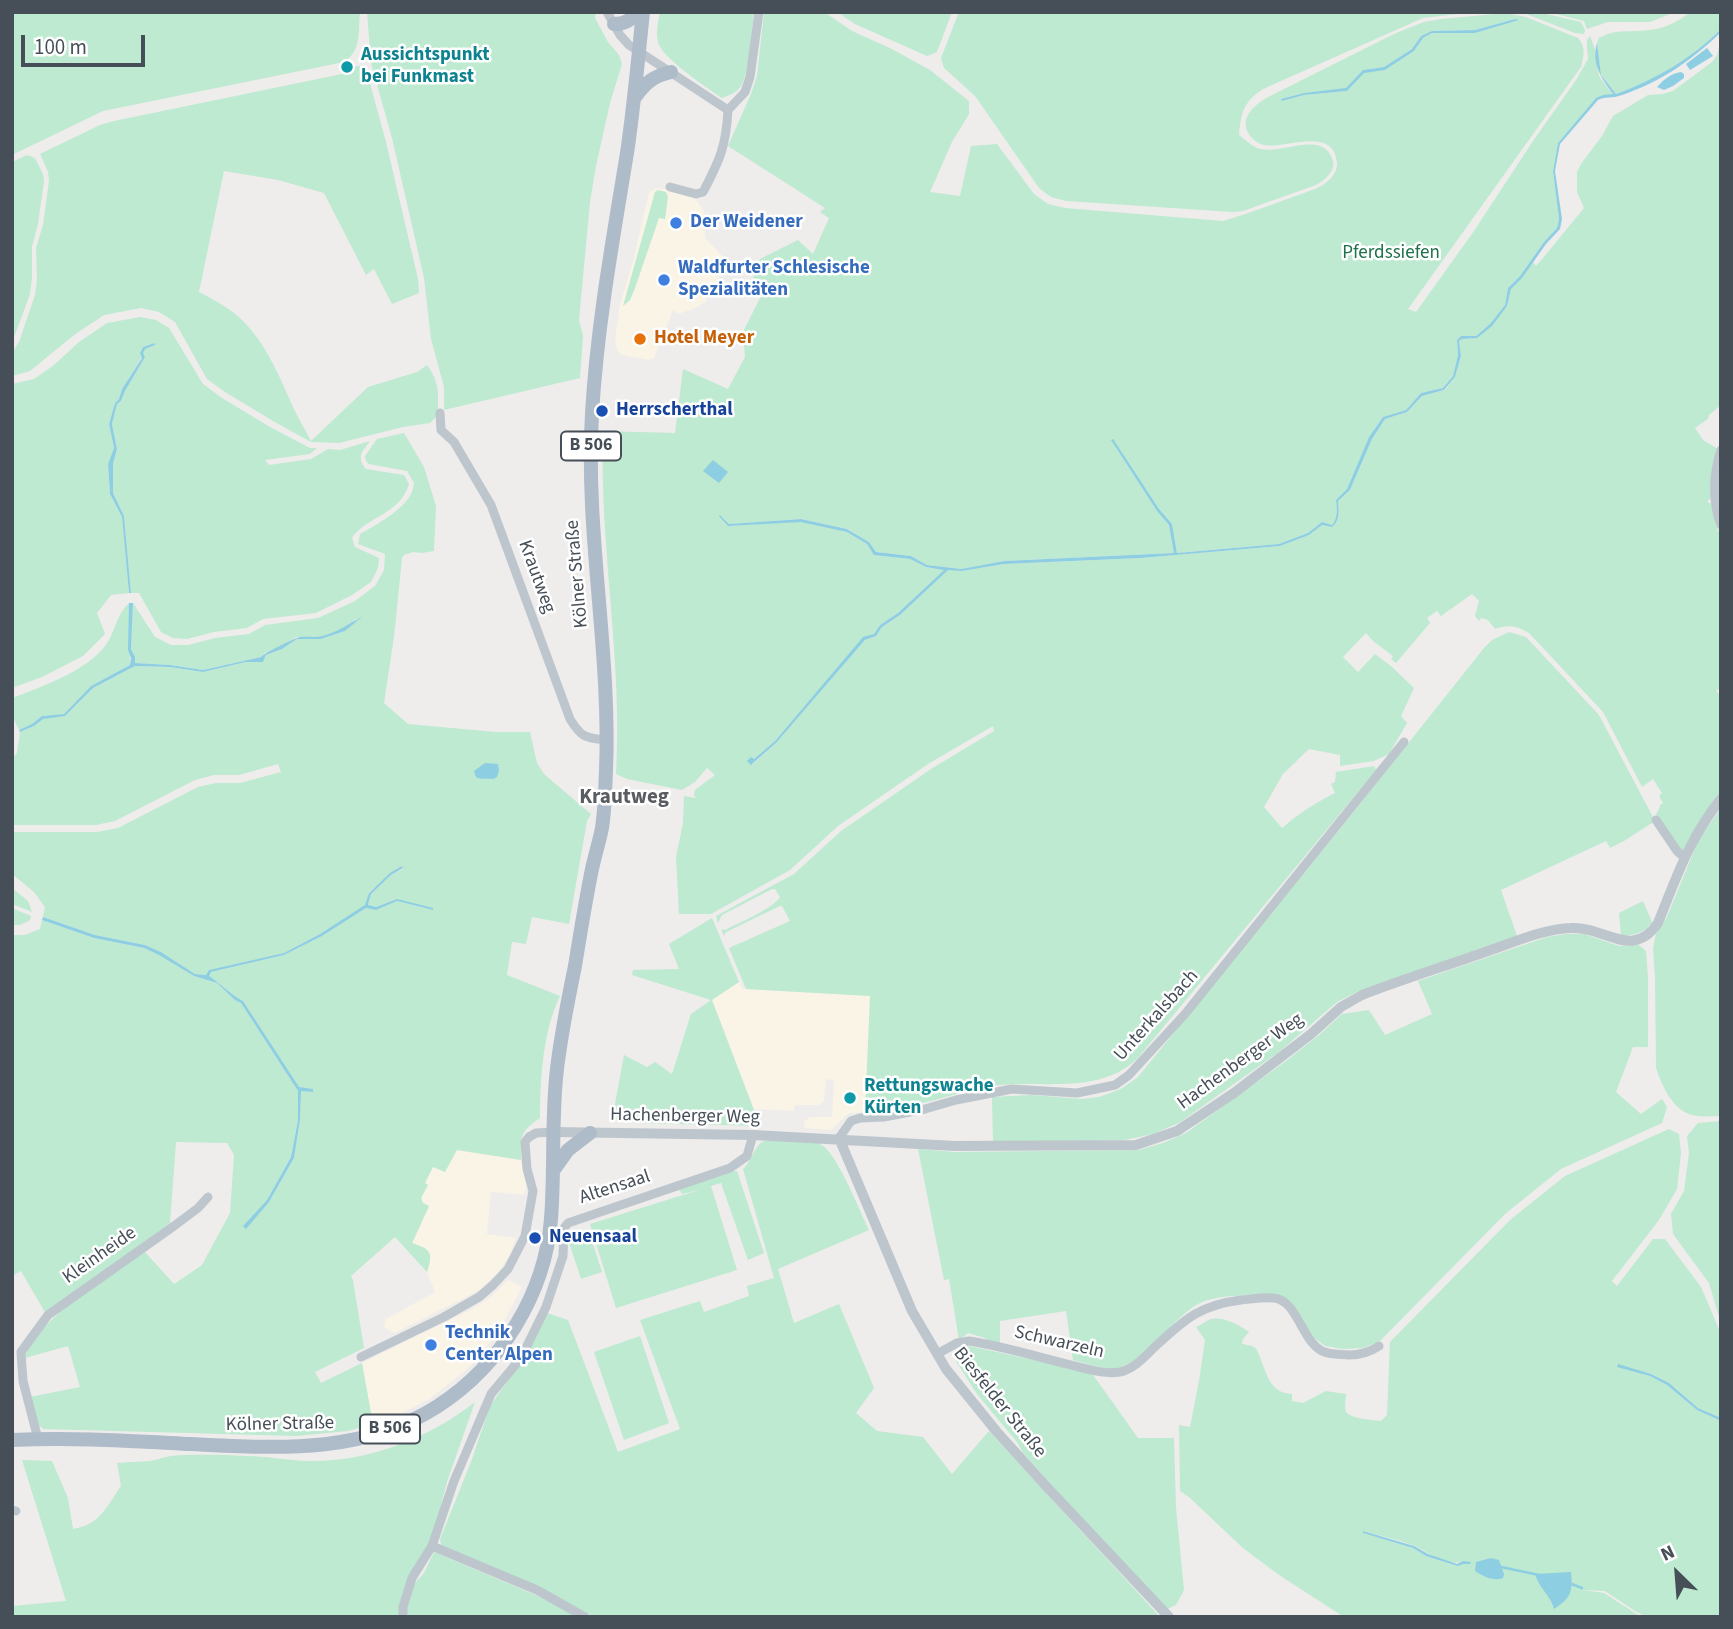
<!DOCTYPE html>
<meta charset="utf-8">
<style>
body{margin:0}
#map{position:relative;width:1733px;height:1629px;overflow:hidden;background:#efecec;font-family:"Source Sans 3",sans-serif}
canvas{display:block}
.frame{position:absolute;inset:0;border:14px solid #464f58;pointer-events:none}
.north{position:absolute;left:1642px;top:1538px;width:70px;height:70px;-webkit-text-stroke:5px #fff;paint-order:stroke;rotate:335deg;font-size:19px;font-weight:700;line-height:28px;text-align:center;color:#464f58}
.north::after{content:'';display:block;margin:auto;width:24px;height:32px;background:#464f58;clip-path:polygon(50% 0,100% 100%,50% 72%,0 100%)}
.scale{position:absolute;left:21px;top:35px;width:124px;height:32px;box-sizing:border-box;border:4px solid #464f58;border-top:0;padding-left:9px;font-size:21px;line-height:24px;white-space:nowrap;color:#464f58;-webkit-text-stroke:5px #fff;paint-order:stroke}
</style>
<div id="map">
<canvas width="1733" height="1629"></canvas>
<div class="frame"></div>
<div class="north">N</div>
<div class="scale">100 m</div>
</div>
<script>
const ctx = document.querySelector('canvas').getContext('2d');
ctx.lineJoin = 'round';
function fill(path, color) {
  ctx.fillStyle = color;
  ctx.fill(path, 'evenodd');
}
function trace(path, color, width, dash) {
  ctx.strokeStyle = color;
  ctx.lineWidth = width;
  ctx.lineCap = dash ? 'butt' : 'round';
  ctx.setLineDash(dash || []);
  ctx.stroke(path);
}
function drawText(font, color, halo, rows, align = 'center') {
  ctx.font = font + ' "Source Sans 3",sans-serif';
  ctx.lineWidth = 5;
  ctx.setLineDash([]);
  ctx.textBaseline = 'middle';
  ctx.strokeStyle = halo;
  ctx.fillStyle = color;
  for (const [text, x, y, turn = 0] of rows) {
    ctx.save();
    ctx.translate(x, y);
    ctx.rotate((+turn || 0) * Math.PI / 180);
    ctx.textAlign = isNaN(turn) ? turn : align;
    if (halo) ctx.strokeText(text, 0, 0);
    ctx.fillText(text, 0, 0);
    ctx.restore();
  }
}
const commercial = new Path2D(`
 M657,188L693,195L704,211L705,238L727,261L706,301L696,308L678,314L673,310L654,358L649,360L622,355L617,350L615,338L620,305L634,258L648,196L650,192Z
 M739,982L742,989L871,996L865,1112L849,1113L831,1130L805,1128L804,1122L809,1117H832L834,1080L826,1079L824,1101L820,1105H795L793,1111L754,1109L712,1000Z
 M456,1150L521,1160L527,1184L524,1195L491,1192L487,1234L516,1238L510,1255L498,1272L480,1290L395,1333L386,1329L384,1326L386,1319L435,1292L427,1272L429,1265L424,1247L412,1244L429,1207L423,1203L421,1198L428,1185L425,1183L433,1166Z
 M508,1280L522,1287L499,1331L476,1360L465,1371L429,1399L400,1414L373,1424L362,1363L470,1310L491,1297Z`);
const green = new Path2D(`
 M12,12H360C358,32 362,50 344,62L103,111L12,155Z
 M367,12H596L595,18L608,42L619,55L622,64L610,103L596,166L590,202L579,320L583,336L580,378L444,410V387L431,339L424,278L392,138L371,63Z
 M660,12H754C752,29 749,74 741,86C736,93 730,95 722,98C707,88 667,61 659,45C655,35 658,22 660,12Z
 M764,12H824L852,31L892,49L930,70L969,101V114L952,142L930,192L960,196L971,146L997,144L1034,194L1048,204L1065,208L1223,221C1247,214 1270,205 1293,197C1303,193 1314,190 1323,185C1330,180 1338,172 1337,163C1334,125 1285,149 1264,145C1252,142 1242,129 1247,117C1251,108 1259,103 1266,98L1396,33L1424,22L1441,19L1506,13L1526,17L1578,38C1586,47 1584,56 1581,67L1408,309L1416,312L1474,231L1533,141L1576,80L1588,59L1587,45V40L1590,36L1595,49L1599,76L1613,95L1596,98L1558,143L1553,171L1559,219L1557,228L1544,242L1520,276L1508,288L1505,305L1490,324L1476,336H1461L1457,340L1458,355L1453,376L1443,388L1421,393L1406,410L1383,417L1369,437L1347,489L1336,500C1337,508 1338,519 1332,525L1322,522L1308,533L1279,544L1177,553L1172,524L1159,509L1111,440L1157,511L1169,525L1175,553L1004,561L961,569L927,565L911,556L876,552L869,542L848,529L801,519L729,524L721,515L728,526L801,521L847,532L867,544L875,555L910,559L926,567L945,569L898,613L880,625L874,634L863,638L775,741L754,759L752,765L776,743L865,640L876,636L882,627L900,615L948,569L962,571L1004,564L1141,558L1280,546L1309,535L1322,525L1332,527C1340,521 1339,510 1338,501L1350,490L1372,439L1385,419L1407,412L1422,396L1445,390L1455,377L1461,356L1459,341L1462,339L1477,338L1507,306L1511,289L1533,262L1536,266L1543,258L1584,208L1577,192V172L1581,164L1602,136L1613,116L1648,95L1663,94L1673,91L1712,62L1717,55L1721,39V405L1708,416L1709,418L1695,428L1703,440L1718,449L1712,499L1708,500V503H1712L1717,528L1721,536V687L1716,691L1721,696V793L1703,816L1683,850H1678L1656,814L1660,807L1659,806L1663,803L1659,796L1662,793L1653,779L1642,787L1603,712L1529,633C1517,626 1509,624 1495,629L1488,620L1481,618L1479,621L1475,616L1479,601L1472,594L1441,616L1437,611L1427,618L1430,623L1396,663L1391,659L1393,656L1373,641L1366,633L1343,657L1358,672L1375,654L1392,667L1414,688L1401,716L1407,723L1389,754L1374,761L1340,766V755L1309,749L1283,774L1264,807L1282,828C1298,814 1315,803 1335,793L1331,784L1335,782L1336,772L1374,766L1376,770L1137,1059C1097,1096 1041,1079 992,1086C974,1088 956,1094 939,1099C920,1104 900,1108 881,1112H865L870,996L746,989L729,948L790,921L782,906H780L726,932L724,936L721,929L725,930C740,922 773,909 780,897L775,889H772L722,915L718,923L716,916L794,874L841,831L931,769L994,731L993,726L928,764L838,826L790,870L711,914H679L676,857L683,823L684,796L696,798L694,795L695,790L715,775L707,768L695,782L682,790L627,779L616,774C623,660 599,546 603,431L675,433L683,369L728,389L745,357L743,332L764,290L751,284L760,259L798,240L813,254L829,218L820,212L825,208L728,146L751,94L757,76ZM1515,19L1518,20L1475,33H1432L1423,38L1414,51L1385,70L1364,72L1347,91L1304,95L1282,101L1281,99L1304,93L1346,89L1363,70L1384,67L1412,49L1421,36L1432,31L1475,30Z
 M837,12H952L937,52L927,56L855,24Z
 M959,12H1475L1423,18L1263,89C1243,102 1241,113 1239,135C1244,139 1251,145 1257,148C1279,156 1316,132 1330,154C1333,160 1335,164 1332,170C1328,177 1323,181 1316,185L1243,211L1233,212L1066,201L1051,197L1039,188L975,96L944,68L941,58Z
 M1521,12H1538L1581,22L1585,30L1584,34L1575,33Z
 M1548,12H1675L1650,22H1608L1587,29L1584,21Z
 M1691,12H1721V29C1691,59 1656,79 1616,94L1601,75L1597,43L1599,38C1617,28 1630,33 1649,30C1665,29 1678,21 1691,12Z
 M365,65L386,142L418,279L419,293L392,304L374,269L366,275L324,193L278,180L224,171L199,292C216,301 232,309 245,323C265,344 277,371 289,398C295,413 304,427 311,441L368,387L417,372L427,365C440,382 438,394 438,415L430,423L403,427L339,443L311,442L273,421L225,392L207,379L175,322L159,312L141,308L104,315L74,335L30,371L12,376V353L19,342L35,295L37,279L36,248L43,225L49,181L48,172L40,154L100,125L114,121L342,74L341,69Z
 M27,155L35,158L43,174L44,181L38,224L32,247V278L30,294L12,343V162Z
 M658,190L666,192L668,197L665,219L659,218L635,288L630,300L623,306L655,192Z
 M140,317L156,320L169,328L203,384L222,398L270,427L310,448H317L310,454L265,460L269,465L311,459L328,449L340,450L370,441C362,452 356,457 366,469L404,475L409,484C400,515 365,517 352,538L355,547L379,558L378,568L371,582L352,595L316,613L263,619L247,628L214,632L187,639L173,638L161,632L139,593H131L124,516L113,493V464L117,449L112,424L117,404L121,401L125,391L145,357L142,353L144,349L155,345L153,343L143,347L140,353L142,357L122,389L119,399L115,403L109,424L114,448L108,464L110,494L122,517L129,593L111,595L97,613L105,634L83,656L42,677L12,688V384L34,379L54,365L79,342L107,323Z
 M404,433L424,467L436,506L434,551L422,553L413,552L404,555L402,558L394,637L384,703L408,724L496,732H530L537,763L544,774L591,814L587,821L569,924L532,917L526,944L512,942L507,975L560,996C543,1030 540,1080 540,1118C519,1133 521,1135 521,1160L457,1150L445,1172L433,1167L425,1183L428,1185L421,1198L423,1203L429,1206L412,1243C430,1249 434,1252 427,1272L395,1237L351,1276L353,1280L364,1348L315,1372L321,1383L362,1363L373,1424L348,1431L296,1436L43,1429L37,1423L30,1397L80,1387L68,1346L25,1358C34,1321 112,1274 144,1251L174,1284L202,1265L230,1213L234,1155L227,1143L176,1142L170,1223L46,1314L21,1271L12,1276V935H25L40,929L42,920L94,938L144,948L160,955L194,976L217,983L235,1000L241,1003L298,1091V1120L291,1157L267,1200L243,1226L269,1202L294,1158L300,1120L301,1090L312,1092V1089L299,1088L243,1001C230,994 221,983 208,976L211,972L284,955L322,936L366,908L376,910L397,901L432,910L397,899L376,907L368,906L371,894L391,875L403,869L402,866L369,892L366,905L320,934L284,953L210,970L206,975L195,974L161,952L145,945L95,935L43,917L45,907L34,892L12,874V832H97L118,828L198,787L216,783H240L281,772L278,764L239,775H214L195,780L115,821L96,825H12V759L17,753L20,732L34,726L43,718L65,716L93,688L135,666L170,667L203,672L246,662H263L266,655L282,649L297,639H321L345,631L359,619H356L343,629L321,637H296L281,647L265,653L261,657L203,670L170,665L134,663L135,657L131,649L133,603L155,637L171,645H188L215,638L249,634L265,625L318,618L355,601L375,586L384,570L385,554L358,544L360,534C376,525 402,511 411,494C413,491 413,487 414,483L407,471L369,464L366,461L365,456L377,439Z
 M129,603L130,665L91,686L64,714L42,716L32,724L19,730L12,715V698C43,686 85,672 106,645C115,632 117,613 129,603Z
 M1509,632L1526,637L1599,715L1655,821L1624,841L1610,848L1606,841L1501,890L1517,936L1359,991L1337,1002L1279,1052L1179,1123L1153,1134L1125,1140L993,1142L992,1097L1031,1095L1082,1099L1099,1097L1121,1089L1138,1077L1352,814L1484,648L1492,640Z
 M1721,808V1116C1713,1116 1705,1117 1698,1116C1674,1114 1663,1088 1656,1068L1655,978L1653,948L1656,934L1666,919L1699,839Z
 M12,888L28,901L32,912L12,904Z
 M1643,901L1652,922C1645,933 1633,936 1621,935L1619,913Z
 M12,908L31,916L30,920L20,925H12Z
 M712,918L739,982L712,1000L760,1126L639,1123L612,1120L624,1055L647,1067L655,1062L672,1074L691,1014L711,1000L632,975L633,970L679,969L669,944Z
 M1565,934H1584L1619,946L1639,945L1646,951L1648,978V1047H1633L1616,1092L1641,1114L1662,1099L1667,1107L1662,1123L1561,1169L1505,1214L1380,1341L1363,1348L1343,1349L1325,1346L1312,1336L1273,1294C1252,1296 1222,1294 1202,1302C1174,1314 1141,1369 1111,1369C1099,1368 1085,1363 1073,1360L1066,1311L1000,1321V1344L987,1341L985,1338L968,1333L959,1340L949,1279L944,1280L918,1149L954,1152L1139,1150L1163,1143L1186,1133L1286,1061L1319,1035L1342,1014L1369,1010L1385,1035L1432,1014L1418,981L1547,937Z
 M1721,1121V1324L1709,1283L1673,1234L1671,1214L1684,1191L1689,1153L1687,1136L1698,1123Z
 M1669,1129L1679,1134L1681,1153L1677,1189L1659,1220L1612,1281L1617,1286L1653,1239H1665L1701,1287L1721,1334V1418L1698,1408L1669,1383L1651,1374L1617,1366L1650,1376L1667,1385L1697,1410L1721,1421V1617H1647L1635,1611L1605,1591L1582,1590L1604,1593L1641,1617H1344L1279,1575L1243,1548L1190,1498L1180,1491L1179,1425L1190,1427L1199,1381L1205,1340L1196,1327C1201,1325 1206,1321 1211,1319C1223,1316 1240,1325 1249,1332L1243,1339L1242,1344C1244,1344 1252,1346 1254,1347C1257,1349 1258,1353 1260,1357C1267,1375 1270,1393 1292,1394V1401L1303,1403L1326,1391L1346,1394C1346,1399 1344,1408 1346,1412C1351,1419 1373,1420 1381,1421L1387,1415L1390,1342L1510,1220L1565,1176ZM1364,1531C1380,1536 1397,1539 1412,1545C1427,1551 1447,1568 1463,1561L1470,1564H1464L1456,1566L1426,1556L1413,1548L1363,1533Z
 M782,1140C793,1141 810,1139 820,1144C837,1152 860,1212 869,1230L778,1269L794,1323L839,1304L874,1388L856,1413L877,1431L923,1437L952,1474L989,1431C1045,1493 1103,1554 1160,1617H594L548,1592L444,1549L441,1544L440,1539L471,1462L490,1406L530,1349L547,1313L568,1320L618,1452L680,1429L640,1320L700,1301L704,1312L749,1296L747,1286L774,1278L743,1169C751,1162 755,1145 764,1141C768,1139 777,1140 782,1140Z
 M737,1171L764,1253L748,1260L721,1183L711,1186L737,1270L616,1308L590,1224L702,1189L682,1194L678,1188L727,1172Z
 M588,1229L602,1272L581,1279L567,1236Z
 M640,1336L669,1423L624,1440L594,1352Z
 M969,1346L1091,1372L1138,1438H1174L1176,1508L1184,1590L1176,1605L1167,1609L1055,1489L1023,1453L1017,1442L977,1394L956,1361L955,1355L957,1349Z
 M475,1402L447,1482L433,1536L400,1617H12V1606L66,1601L22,1460L52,1461L68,1498L73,1529C100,1525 107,1506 121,1486L117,1463C128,1462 139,1462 150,1461C157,1460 164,1457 171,1456C194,1454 223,1455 246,1456C266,1456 286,1460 305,1461C366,1463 428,1439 475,1402Z
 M434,1552L545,1599L579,1617H406L408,1602L414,1584L424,1573Z`);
const water = new Path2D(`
 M1515,19L1519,20L1475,33H1432L1423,38L1414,51L1385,70L1364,73L1347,91L1304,95L1282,101L1281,99L1304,93L1346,88L1363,70L1384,67L1412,49L1421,36L1432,31L1475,30Z
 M1721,29V32C1700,53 1668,77 1640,88C1632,91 1622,96 1614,97C1607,98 1604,97 1598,100L1560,144L1555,171L1562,219L1560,229L1546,244L1522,278L1511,289L1507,306L1492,326L1477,338L1462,339L1459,341L1461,356L1455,377L1444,390L1422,396L1407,412L1385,419L1372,439L1350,490L1338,501C1339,510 1340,521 1332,527L1322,525L1309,535L1280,546L1141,558L1004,564L962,571L948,570L900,615L882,627L876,636L865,640L776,743L751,765L747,761L751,757L754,759L775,741L863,637L874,634L880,625L898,613L944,570L926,567L910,559L874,555L867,544L847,532L801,522L728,526L719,516L720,515L729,524L801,519L847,529L869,542L876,552L911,556L927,565L961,569L1004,561L1174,553L1169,525L1157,511L1111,440L1113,439L1159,509L1172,524L1177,553L1279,544L1308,533L1322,522L1332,525C1338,519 1337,508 1336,500L1347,489L1369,437L1383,417L1406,410L1421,393L1443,388L1453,376L1458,355L1457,340L1461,336H1476L1490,324L1505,305L1508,288L1520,276L1544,242L1557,228L1559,219L1553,171L1558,143L1596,98L1603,95L1613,94C1602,79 1591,64 1597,43L1601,75L1616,94C1656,79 1691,59 1721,29Z
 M1707,48L1713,56L1690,70L1686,64Z
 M1681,72L1684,74V78L1673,86L1664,90L1657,87C1663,80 1672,73 1681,72Z
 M154,343L155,345L145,349L143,353L145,357L125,391L121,401L117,404L112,424L117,449L113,464V493L124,516L131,593H129L122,517L110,494L108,464L114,448L109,424L115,403L119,399L122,389L142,358L140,353L143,347Z
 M713,460L728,472L719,483L703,471Z
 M129,603H133L131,649L135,657V663L170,665L203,670L261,657C264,653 295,638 300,637C307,636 315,638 322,636C339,632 347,624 362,617L345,631L321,639H297L282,649L266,655L263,662H246L203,672L170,667L135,666L93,688L65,716L43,719L34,726L20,732L19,730L32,724L42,716L64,714L91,686L130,665L131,658L128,650Z
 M485,763L498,764L499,770L497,777L493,779C487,778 482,780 476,777L474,771Z
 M402,866L403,868L391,875L371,894L368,905L376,907L397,899L433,908V910L397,901L376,910L366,908L322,936L284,955L211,972L209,976C220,983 230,994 243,1001L299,1087L313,1089V1092L301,1091L300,1120L294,1158L269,1202L246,1229L243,1226L267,1200L291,1157L298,1120V1091L241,1003L235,1000L217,983L194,976L159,955L144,948L94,938L42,920L43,917L95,935L145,945L161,952L195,974L206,975L209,970L284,953L320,934L365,905L369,893L390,873Z
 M1618,1364L1651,1374L1669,1383L1698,1408L1721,1418V1421L1697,1410L1667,1385L1650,1376L1617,1367Z
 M1363,1531L1414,1546L1428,1554L1457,1564L1463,1561L1471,1562L1470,1564H1464L1457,1566L1426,1556L1413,1548L1363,1533Z
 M1491,1558L1499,1560L1504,1574L1503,1578C1493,1582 1483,1576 1475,1571L1476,1562Z
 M1571,1572C1573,1592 1571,1598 1554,1609C1550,1594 1540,1590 1535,1574Z`);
const stream = new Path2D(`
 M1501,1567L1539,1575
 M1569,1583L1582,1588`);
const minor = new Path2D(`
 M607,12L620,35L629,45L728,110
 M728,110L745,92L750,77L759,12
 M670,187L696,194L703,192C720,160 726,146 728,110
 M440,413L441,430L454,442L491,505L570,719C581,737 585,738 606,740
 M1721,450C1713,474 1712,502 1721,525
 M1656,820L1677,851L1684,857
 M839,1138L851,1121L860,1118L884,1117L925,1109L956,1100L1012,1089L1077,1093L1115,1085L1129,1075L1185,1014L1404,742
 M937,1354L957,1343L969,1341C1002,1346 1035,1356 1067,1364C1084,1368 1104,1375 1120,1372C1135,1369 1147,1354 1158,1344C1187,1317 1202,1305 1241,1300C1252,1299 1263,1297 1273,1298C1297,1299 1301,1340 1322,1351C1330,1355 1340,1354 1349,1355C1360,1355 1370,1352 1379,1346
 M361,1357L444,1317L479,1297L493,1285L508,1269L525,1236L533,1191L527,1169L525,1142L529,1137L536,1133L554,1132
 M38,1439L23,1381L21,1352L48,1315L174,1226L198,1208L208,1197
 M12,1510L16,1511
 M432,1546L537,1590L585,1617
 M403,1617V1607L412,1578L432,1546L454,1481L491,1394L521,1358L546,1307L563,1256L564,1228L568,1223L730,1168L747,1156L753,1135`);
const tertiary = new Path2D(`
 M554,1132L753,1135L955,1146L1136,1145L1177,1131L1234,1093L1311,1034L1341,1007L1362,995C1403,979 1446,966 1488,951C1515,942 1543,929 1571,928C1605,926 1632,961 1658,923C1676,878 1690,837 1721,799
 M839,1138L912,1311L946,1369L997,1432L1045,1485L1169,1617`);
const primary = new Path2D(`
 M614,24C624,24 631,21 637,12
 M636,96C646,82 654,76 671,72
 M553,1171L568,1150L590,1133
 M12,1440C72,1437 132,1441 191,1444C277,1448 362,1455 438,1406C501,1365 545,1294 551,1219C555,1169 551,1118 557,1069C561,1034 568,1000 575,966C580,935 585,904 591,874C594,858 599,843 602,828C605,809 605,790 606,771C611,652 585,533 592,414C597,326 613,239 627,153C634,106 638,59 643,12`);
const markers = [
 [347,67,7,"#0f9aa8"],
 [676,223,7,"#3f7fe0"],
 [664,280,7,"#3f7fe0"],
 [640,339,7,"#e8710a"],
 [602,411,7,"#1a4fb4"],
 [850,1098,7,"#0f9aa8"],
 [535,1238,7,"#1a4fb4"],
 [431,1345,7,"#3f7fe0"]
];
const shields = [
 [591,446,60],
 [390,1429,60]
];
const shieldNames = [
 ["B 506",591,446],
 ["B 506",390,1429]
];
const cultureNames = [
 ["Aussichtspunkt",361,56],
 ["bei Funkmast",361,78],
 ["Rettungswache",864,1087],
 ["Kürten",864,1109]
];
const shopNames = [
 ["Der Weidener",690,223],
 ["Waldfurter Schlesische",678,269],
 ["Spezialitäten",678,291],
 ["Technik",445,1334],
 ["Center Alpen",445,1356]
];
const parkNames = [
 ["Pferdssiefen",1391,254]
];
const foodNames = [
 ["Hotel Meyer",654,339]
];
const transitNames = [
 ["Herrscherthal",616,411],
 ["Neuensaal",549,1238]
];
const streetNames = [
 ["Kölner Straße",578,574,-95],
 ["Krautweg",536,577,70],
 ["Unterkalsbach",1157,1016,-48],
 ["Hachenberger Weg",1241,1062,-36],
 ["Hachenberger Weg",685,1117,1],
 ["Altensaal",615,1188,-18],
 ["Kleinheide",100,1256,-35],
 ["Schwarzeln",1059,1343,13],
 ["Biesfelder Straße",999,1403,51],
 ["Kölner Straße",280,1425,-1]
];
const neighbourhoodNames = [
 ["Krautweg",624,798]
];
fill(commercial, '#f9f4e6');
fill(green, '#bdead0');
fill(water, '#8ecee3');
trace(stream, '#8ecee3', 2.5);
trace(minor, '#bec6cd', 9);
trace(tertiary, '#bec6cd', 10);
trace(primary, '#aebbc9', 14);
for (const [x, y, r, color] of markers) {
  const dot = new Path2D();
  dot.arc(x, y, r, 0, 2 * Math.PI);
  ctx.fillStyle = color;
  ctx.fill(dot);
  trace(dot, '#fff', 2.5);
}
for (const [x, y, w] of shields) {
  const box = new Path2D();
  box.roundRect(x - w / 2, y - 14.5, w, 29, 5);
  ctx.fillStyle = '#fff';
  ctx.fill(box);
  trace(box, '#464f58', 2);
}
drawText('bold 18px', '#464f58', null, shieldNames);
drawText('bold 19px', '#0d838f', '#fff', cultureNames, 'left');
drawText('bold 19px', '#366cbe', '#fff', shopNames, 'left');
drawText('19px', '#1e724b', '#fff', parkNames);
drawText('bold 19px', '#c56008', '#fff', foodNames, 'left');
drawText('bold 19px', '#164399', '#fff', transitNames, 'left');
drawText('19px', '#464f58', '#fff', streetNames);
drawText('bold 21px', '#595c60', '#fff', neighbourhoodNames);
</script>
